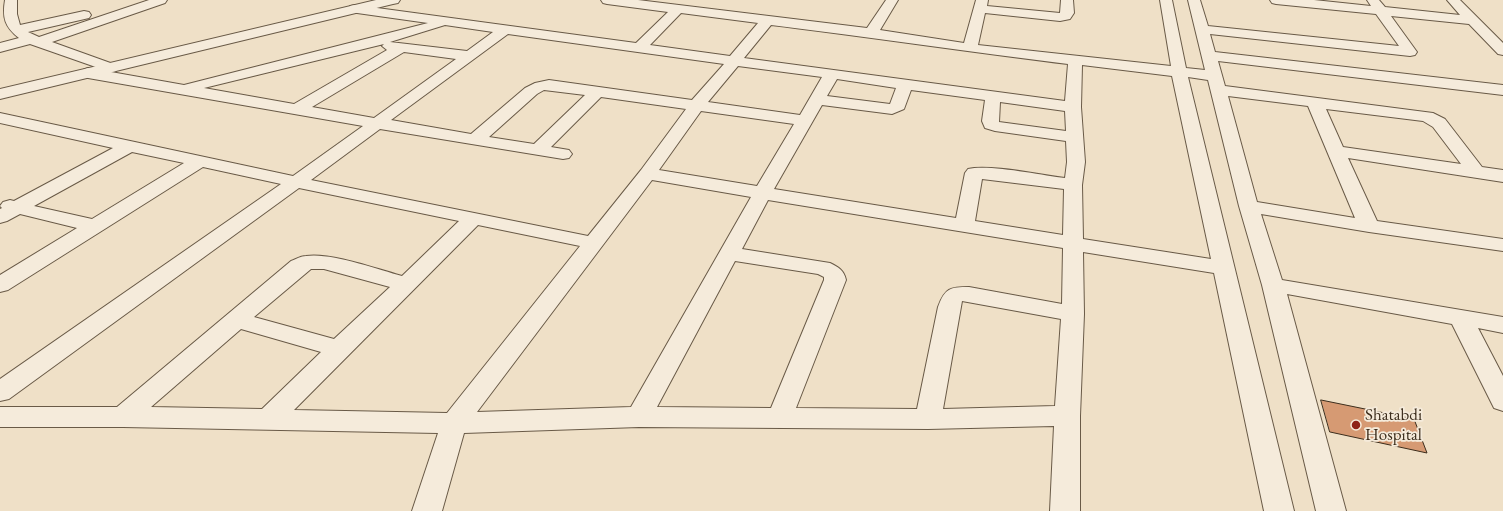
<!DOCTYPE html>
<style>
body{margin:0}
canvas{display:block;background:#efe0c7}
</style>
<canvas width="1503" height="511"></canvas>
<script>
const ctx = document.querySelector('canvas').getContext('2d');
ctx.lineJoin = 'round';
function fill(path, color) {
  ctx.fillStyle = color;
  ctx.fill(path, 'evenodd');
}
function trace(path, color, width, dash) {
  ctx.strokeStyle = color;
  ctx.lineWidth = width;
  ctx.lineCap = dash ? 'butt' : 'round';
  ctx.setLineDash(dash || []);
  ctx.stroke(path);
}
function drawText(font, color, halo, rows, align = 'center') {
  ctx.font = font + ' "EB Garamond",serif';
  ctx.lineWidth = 3.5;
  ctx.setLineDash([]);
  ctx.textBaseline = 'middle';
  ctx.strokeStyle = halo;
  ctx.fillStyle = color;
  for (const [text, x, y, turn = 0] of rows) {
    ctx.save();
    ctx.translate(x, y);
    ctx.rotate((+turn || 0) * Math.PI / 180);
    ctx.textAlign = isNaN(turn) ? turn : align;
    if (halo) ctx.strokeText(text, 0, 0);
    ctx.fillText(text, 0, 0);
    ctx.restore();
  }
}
const building = new Path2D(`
 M1321,400L1414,419L1427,453L1330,432Z`);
const minor = new Path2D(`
 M5,0H17V14L20,25L84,11L89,12L91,15L89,18L28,32L39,37L149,0H167L165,3L52,42L116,65L118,68L116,71L111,72L184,85L428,23L350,12L349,9L350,6L355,5L636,43L668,12L607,4L603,3L601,0H638L867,28L886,0H898L880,30L964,43L976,0H988L987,6L1060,13L1061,0H1073L1074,13L1070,19L1060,21L985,13L978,45L1171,66L1160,0H1172L1186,68L1205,70L1188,0H1200L1208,26L1399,46L1376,14L1276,4L1272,3L1270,0H1314L1371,6L1367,0H1379L1385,7L1460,15L1447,0H1460L1503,43V55L1498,54L1469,24L1391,16L1417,52L1415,55L1410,56L1210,34L1215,52L1503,85V95L1218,61L1225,86L1433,113L1445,119L1482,167L1503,170V182L1348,158L1377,221L1503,239V251L1369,232L1261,214L1282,280L1503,317V333L1478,328L1503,376V411L1494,408L1452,324L1287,294L1346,511H1316L1262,285L1239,206L1208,80L1188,77L1294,511H1264L1214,273L1083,252L1084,314L1080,416V511H1050L1054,426L928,429L639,427L464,433L442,511H412L438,433L123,427H0V407H117L291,261C296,259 301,256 306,256C329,252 377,269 402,276L459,221L299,188L9,399L0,401V379L281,184L203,167L8,290L0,292V275L77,228L20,214L7,221L0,223V209L2,208L0,206L3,202L10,200L14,201L113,148L0,123V113L293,176L363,126L88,78L83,76L80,73L83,70L88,68L110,72L30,44L0,52V43L19,38C5,27 2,18 5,0ZM681,13L758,23L730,56L650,45ZM445,25L493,32L467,51L390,42ZM771,25C870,37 969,52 1068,64L1065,101L744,58ZM508,34L724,64L692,100L549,80L535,83L525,88L471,134L391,120ZM384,44L382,46L387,50L294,104L204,88ZM404,52L456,59L374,118L312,107ZM1082,65L1172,76L1211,259L1083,239L1082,185L1085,162L1081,107ZM738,66L822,77L800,115L708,102ZM837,79L896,88L890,104L827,96ZM544,90L585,95L534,144L489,137L537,94ZM911,90L985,100L982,121L985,128L995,131L1066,141L1067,162L1065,178C1040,175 989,164 968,169L965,173L956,218L774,189L822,105L892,114L904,109ZM1228,96L1308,106L1355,218L1257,202ZM601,97L686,109L641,170L588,236L311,180L380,129L563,159L569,158L572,154L569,150L551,147ZM1000,102L1065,111L1066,131L999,122ZM1326,109L1423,121L1433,127L1461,164L1343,147ZM701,111L794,124L757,186L659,170ZM132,152L184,163L92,219L34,206ZM982,179L1064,189L1063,235L975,221ZM652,180L751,197L631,407L477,412ZM768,200L1063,248L1062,304L969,287C950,287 945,288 938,307L917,409L796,408L846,280C844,270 838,267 830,263L742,249ZM478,225L580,246L447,413L294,410ZM735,261L818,274L824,277V280L771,408L657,407ZM311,269H324L390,287L334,339L254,317ZM962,301L1061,319L1055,406L943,409ZM241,329L321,352L262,409L151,407Z`);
const tertiary = new Path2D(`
 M376,0H400L398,3L393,4L0,99V89Z`);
const markers = [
 [1356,425,5,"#8f2418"]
];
const nearPoinames = [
 ["Shatabdi",1365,415],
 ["Hospital",1365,435]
];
fill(building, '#d69a73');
trace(building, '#3c2d1c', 1);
trace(minor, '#695a47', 2);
trace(tertiary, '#695a47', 2);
fill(minor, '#f5ebdb');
fill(tertiary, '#f5ebdb');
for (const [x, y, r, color] of markers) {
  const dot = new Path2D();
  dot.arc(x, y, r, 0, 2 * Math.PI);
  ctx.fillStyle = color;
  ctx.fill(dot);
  trace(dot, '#f5ebdb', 1.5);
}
drawText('17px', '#3c2d1c', '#f5ebdb', nearPoinames, 'left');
</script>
